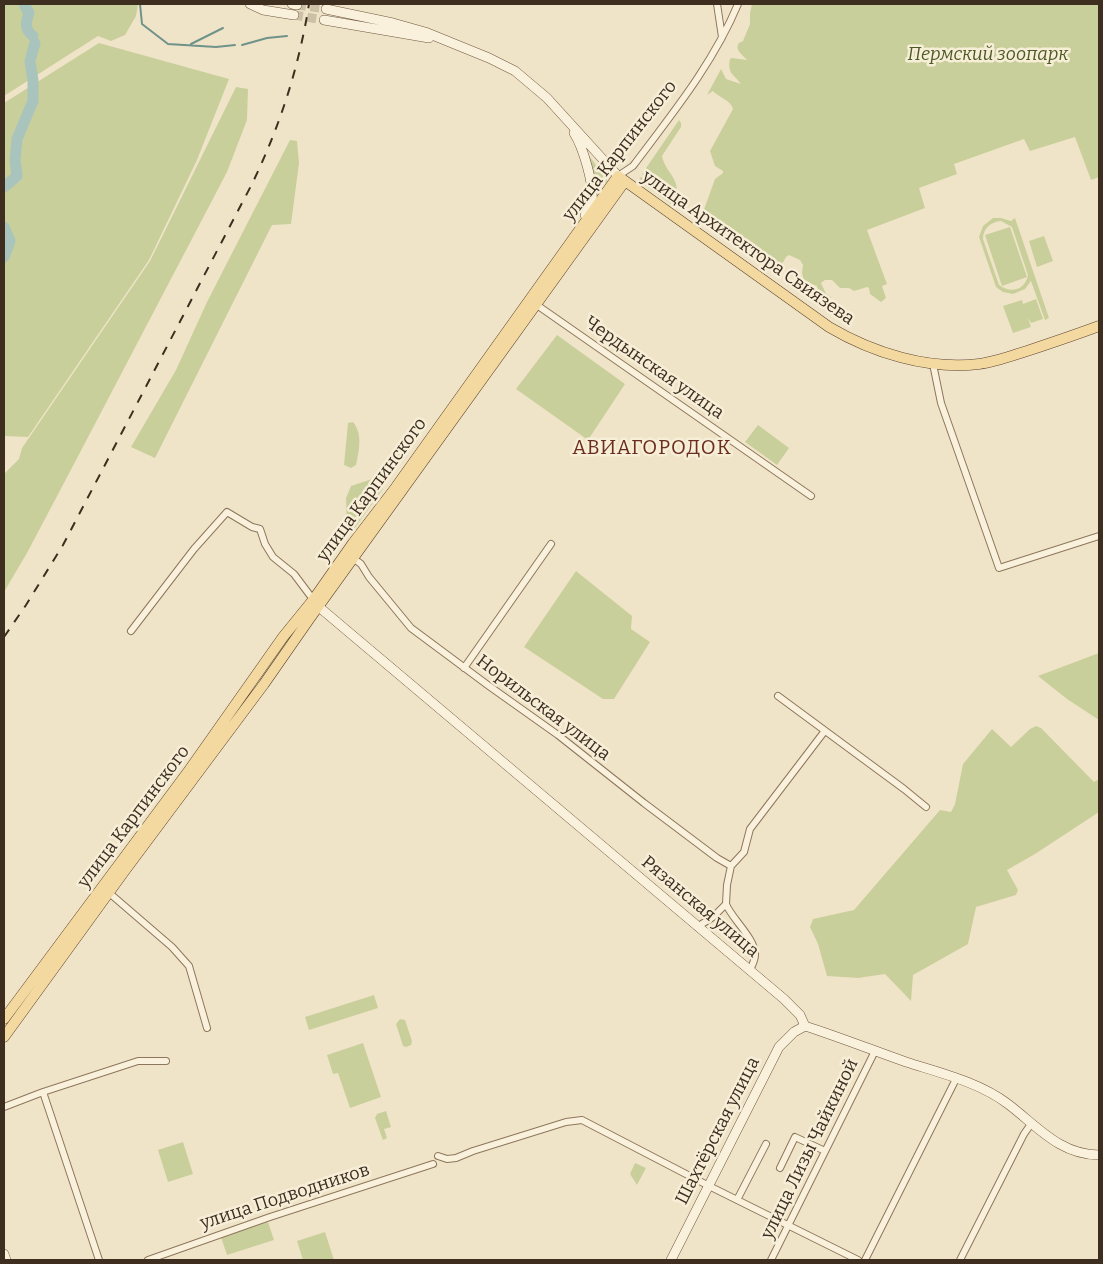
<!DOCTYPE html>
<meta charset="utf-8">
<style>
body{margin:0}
#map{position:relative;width:1103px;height:1264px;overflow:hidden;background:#f0e4c8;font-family:Bitter,serif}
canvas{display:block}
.frame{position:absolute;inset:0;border:5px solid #3d2e20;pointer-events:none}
</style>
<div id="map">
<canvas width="1103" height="1264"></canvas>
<div class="frame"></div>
</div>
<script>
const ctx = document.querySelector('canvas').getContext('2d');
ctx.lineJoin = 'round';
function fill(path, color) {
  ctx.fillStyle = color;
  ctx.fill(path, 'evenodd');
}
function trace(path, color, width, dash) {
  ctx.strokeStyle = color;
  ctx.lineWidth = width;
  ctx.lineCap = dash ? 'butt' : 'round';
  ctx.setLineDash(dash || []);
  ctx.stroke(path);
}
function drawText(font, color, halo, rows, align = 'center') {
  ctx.font = font + ' Bitter,serif';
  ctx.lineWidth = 5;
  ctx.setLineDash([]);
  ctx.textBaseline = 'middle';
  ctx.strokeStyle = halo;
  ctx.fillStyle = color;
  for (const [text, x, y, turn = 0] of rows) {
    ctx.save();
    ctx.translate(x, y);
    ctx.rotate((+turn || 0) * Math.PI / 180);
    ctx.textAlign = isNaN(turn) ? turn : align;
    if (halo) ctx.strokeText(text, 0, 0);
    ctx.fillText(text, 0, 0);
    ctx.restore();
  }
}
const green = new Path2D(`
 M4,4H138L136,16L125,35L111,41L98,36L4,96Z
 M752,4H1099V177L1091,180L1075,137L1030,151L1024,139L954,164L957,174L919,188L925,208L867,230L887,284L882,286L886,298L881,302L870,294L869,288L867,287L854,291L849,288H840L832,280H825L821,283L826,294L831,297L829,301L820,300L817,286L804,281L802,273L803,265L800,260L789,255L786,257L781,266L771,265L702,215L715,179L723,173V171L715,166L710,151L733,109C731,100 718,97 713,91L707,95L721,69L726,79L741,84C734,74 727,74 730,59L732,58L747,60C743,55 734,50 739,43L743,41L750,24V13Z
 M99,43L229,79L197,160L149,260L28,437L4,436V103Z
 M236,87L248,89L247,120L227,172L74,464L27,553L4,592V474L19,459L22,448L150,261Z
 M679,120L681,123V127L662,156C666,174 681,178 676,198L642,174Z
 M290,140L297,141L299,163L291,224L272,225L155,458L131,447L176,370L207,302Z
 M587,153L607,180L606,183H592Z
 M641,177L673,201L671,204L638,180Z
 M993,218H1001L1011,221L1015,218L1049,318L1045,320L1031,281L1025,289L1013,294L1003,292L996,287L979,237L983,226ZM1001,221L1012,227L1028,275C1025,290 1011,294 999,285L983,239C983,228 991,222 1001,221Z
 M1010,227L1027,277L1002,286L985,235Z
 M1044,236L1053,261L1037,267L1029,241Z
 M1036,299L1043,319L1031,323L1028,318L1031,327L1013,333L1003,306L1022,300L1023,304Z
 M557,335L625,384L588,440L516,389Z
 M353,422C363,434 359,451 356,465L351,468L344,465L348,423Z
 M758,425L789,448L777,465L745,442Z
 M396,448H409L395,469L388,476L384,474L385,469L392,465Z
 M375,478L382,484L383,489L354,529L347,532L346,498L351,486Z
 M576,571L632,616L631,629L650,642L614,699H603L524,647Z
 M1099,653V720L1067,699L1038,676Z
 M1036,726L1041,728L1094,782L1099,779V812L1035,854L1007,870L1018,890L1016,895L976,907L968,944L913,975L911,1001L885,974L858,978L827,976L818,944L810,927L813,919L854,910L940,810L951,812L955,804L963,764L992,729L1011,747L1030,729Z
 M374,995L378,1008L309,1030L305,1017Z
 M400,1019L405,1020L412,1041L411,1045L406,1047L403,1046L396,1024Z
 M363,1043L381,1097L350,1108L338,1073L333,1074L327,1055Z
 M386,1111L391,1127L384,1129L387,1138L383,1140L375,1118L377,1114Z
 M183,1142L193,1174L168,1182L158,1150Z
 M635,1163L646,1168L637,1185L630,1174Z
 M268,1222L274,1240L227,1255L221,1237Z
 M325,1232L334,1260H303L297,1241Z`);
const stream = new Path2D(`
 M74,4H79
 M140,4L142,24L168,44L216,47L235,45
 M191,44L223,28
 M242,45L267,38L287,36`);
const river = new Path2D(`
 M24,4L29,13C26,22 24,29 33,36
 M4,187L17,176L15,160L17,139L33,101V80L30,61L35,43
 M4,227L10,241L4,257`);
const secondaryTunnel = new Path2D(`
 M297,5L326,9
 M294,15L324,20`);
const street = new Path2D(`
 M717,4L722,37
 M618,176L633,166C672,114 713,64 738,4
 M534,303L811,496
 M933,364L941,403L999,568L1099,536
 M353,558L361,564L369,577L411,628L489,686L558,735L644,803L717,858L731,866
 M131,631L194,549L227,512L252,527L260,529L265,544L273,557L294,574L315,602
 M464,668L551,544
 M778,696L904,789L926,807
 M107,891L172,947L189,966L207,1028
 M726,904C731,918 756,939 755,955C755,960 752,966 750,970
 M697,927L713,917L726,904L727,885L731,866L744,852L750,829L824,732
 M43,1092L99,1260
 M4,1107L43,1092L138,1061H166
 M438,1156L447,1159L456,1158L473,1151L566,1122L582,1120L709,1186L858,1260
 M780,1168L795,1137L825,1151
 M737,1200L766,1144
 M148,1260L270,1217L433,1164
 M771,1260L875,1051
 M865,1260L956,1079
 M960,1260L1024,1134L1031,1124`);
const secondary = new Path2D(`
 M250,4L263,10L294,15
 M292,4L297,5
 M326,9L393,23L425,32L489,58L515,71L547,98L618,176
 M324,20L429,38
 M574,133C583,147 594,184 592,201C591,206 588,211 585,215
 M319,607L784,999L800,1015L805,1026C839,1037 872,1050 906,1062C940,1073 979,1082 1008,1104C1037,1126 1060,1155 1099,1155
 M4,1254L6,1260
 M671,1260L779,1047L794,1032L805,1026`);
const primary = new Path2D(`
 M4,1019L190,769L283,637L313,600L353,543L396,487L618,176L829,327C873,353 928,370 979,364C995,362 1011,356 1027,351C1051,343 1075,335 1099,326
 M4,1037L123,873L264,684L310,618L625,181`);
const rail = new Path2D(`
 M4,637L26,605L63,545L252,184C280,126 299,67 309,4`);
const parkNames = [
 ["Пермский зоопарк",988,55]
];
const streetNames = [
 ["улица Карпинского",620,151,-52],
 ["улица Архитектора Свиязева",748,248,35],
 ["Чердынская улица",654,368,35],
 ["улица Карпинского",372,490,-54],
 ["Норильская улица",543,708,37],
 ["улица Карпинского",134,817,-53],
 ["Рязанская улица",700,907,40],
 ["Шахтёрская улица",718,1131,-63],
 ["улица Лизы Чайкиной",810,1149,-64],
 ["улица Подводников",285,1197,-18]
];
const quarterNames = [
 ["АВИАГОРОДОК",652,448]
];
fill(green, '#c9cf9b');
trace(stream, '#6f938a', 2);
trace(river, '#a9c4bc', 11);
trace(secondaryTunnel, '#ccc0a6', 9, [9, 4.5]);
trace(street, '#8d765c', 8);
trace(secondary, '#6f573f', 10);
trace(primary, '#5b4430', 11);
trace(street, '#faf1dc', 6);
trace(secondary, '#faf1dc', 9);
trace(primary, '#f3d9a0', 10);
trace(rail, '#3d2e20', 2, [9, 9]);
drawText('italic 18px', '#4d5a26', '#f7eed8', parkNames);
drawText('18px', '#3d2e20', '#f7eed8', streetNames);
ctx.letterSpacing = '1px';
drawText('20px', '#6b2e1e', '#f7eed8', quarterNames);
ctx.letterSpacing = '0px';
</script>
